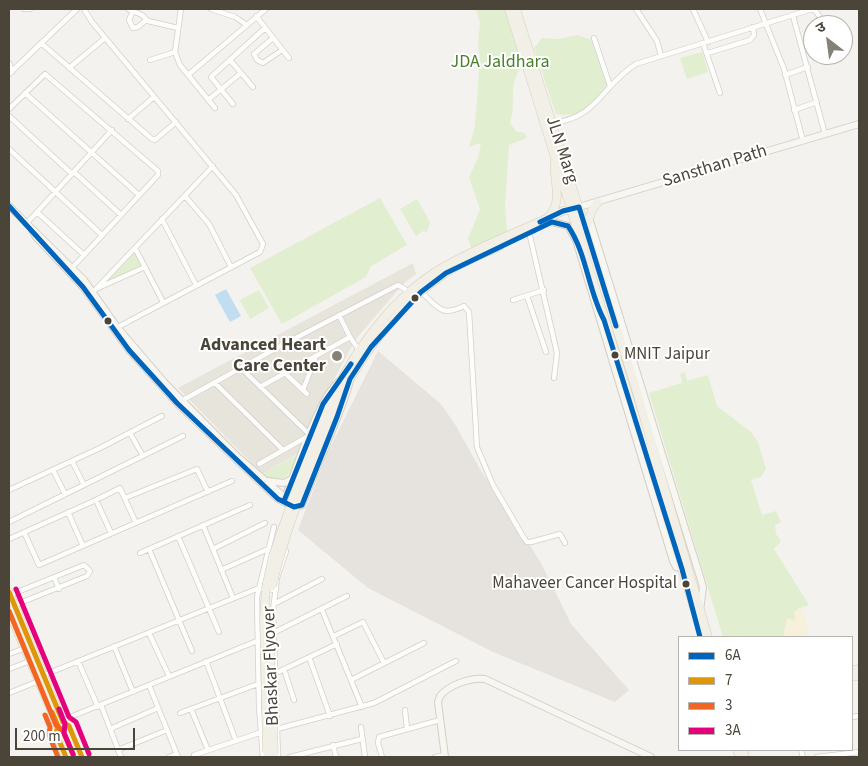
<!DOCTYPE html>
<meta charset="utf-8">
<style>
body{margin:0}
#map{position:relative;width:868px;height:766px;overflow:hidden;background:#f4f2ee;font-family:"Source Sans 3","Noto Sans Devanagari",sans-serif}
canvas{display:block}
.frame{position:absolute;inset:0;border:10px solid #4b4439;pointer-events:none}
.legend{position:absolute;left:678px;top:636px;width:175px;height:115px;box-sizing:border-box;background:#fff;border:1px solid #b7b4b0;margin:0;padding:6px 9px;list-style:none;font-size:15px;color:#4b4439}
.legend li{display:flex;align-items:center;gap:10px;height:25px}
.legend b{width:25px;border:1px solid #b7b4b0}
.north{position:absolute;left:803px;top:15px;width:50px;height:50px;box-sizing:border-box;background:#fff;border:1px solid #b7b4b0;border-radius:50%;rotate:330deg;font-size:14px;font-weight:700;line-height:20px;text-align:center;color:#4b4439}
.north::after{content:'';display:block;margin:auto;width:18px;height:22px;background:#868178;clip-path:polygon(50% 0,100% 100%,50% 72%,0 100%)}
.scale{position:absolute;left:15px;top:728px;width:120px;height:22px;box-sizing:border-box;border:2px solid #4b4439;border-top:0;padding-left:6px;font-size:15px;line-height:18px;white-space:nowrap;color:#4b4439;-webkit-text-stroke:4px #fff;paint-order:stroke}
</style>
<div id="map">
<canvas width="868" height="766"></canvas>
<div class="frame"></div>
<ul class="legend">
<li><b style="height:6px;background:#0065bd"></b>6A</li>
<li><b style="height:6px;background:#dd9709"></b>7</li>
<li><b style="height:6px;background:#f26522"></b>3</li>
<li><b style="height:6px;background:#e5007d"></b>3A</li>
</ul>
<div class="north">उ</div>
<div class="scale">200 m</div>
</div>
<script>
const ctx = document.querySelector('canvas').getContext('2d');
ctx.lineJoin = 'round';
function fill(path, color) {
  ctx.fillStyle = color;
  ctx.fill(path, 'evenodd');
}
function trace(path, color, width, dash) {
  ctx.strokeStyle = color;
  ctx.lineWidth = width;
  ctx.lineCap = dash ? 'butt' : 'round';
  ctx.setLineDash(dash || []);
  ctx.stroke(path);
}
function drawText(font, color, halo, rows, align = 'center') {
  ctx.font = font + ' "Source Sans 3",sans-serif';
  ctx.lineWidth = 4;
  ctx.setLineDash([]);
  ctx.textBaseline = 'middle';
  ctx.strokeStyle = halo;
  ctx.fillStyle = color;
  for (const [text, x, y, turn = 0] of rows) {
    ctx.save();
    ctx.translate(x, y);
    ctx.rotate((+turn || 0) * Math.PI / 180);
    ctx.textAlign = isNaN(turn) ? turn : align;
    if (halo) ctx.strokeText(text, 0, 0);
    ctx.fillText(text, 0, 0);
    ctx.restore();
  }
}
const residential = new Path2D(`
 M413,263L416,274L404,283L356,339L308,427L299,453L262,474L178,388Z`);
const industrial = new Path2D(`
 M378,351L441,404L456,426L481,471L511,514L542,565L571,624L629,690L615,702L493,652L368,588L298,530L327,454Z`);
const green = new Path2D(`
 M476,9H505L522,67C507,83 517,104 510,123L517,132L525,133L527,138L509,145L505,206L507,231L472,250L468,239L480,209L469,177L478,158L481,143L469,147L475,126L480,59L478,44L480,23Z
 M577,35L593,40L608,83C594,105 583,118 556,114L534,48L542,38L558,39Z
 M702,52L708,72L687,79L680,58Z
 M380,198L407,245L371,266L366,277L282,324L250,268Z
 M417,199L430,222L427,232L423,231L416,236L400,209Z
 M135,252L142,266L105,284Z
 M259,290L269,308L250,319L240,300Z
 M685,372L687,381L708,375L717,406L751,432L758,442L766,469L761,477L751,480L762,515L776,511L781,522L775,525L776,534L781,541L774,549L809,605L797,609L804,637H723L722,634L649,393L682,383L680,374Z
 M299,454C293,469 291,477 274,481L262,474Z`);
const sand = new Path2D(`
 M803,609L808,629L806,630L808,637H783L787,618L795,621L794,611Z`);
const water = new Path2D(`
 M226,289L241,316L230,322L215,295Z`);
const street = new Path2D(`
 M24,9H30
 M84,9L92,22L236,195L263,244L260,252L116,328
 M128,9L142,15L148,21L178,28
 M211,9L235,17L247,25
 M636,9L657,41L661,56
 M693,9L708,42
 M760,9L784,69L803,141
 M133,11L129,20L133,28L138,27L146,20
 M256,16L289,58
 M793,16L825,134
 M273,38L254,54L257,60L263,63L282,50
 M594,38L610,86
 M41,43L152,139L155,140L176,122
 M703,43L720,93
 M175,52L180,65L215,108
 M708,53L750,40L754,35L753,27
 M150,60L175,52L181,9
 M230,60L253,87
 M9,63L12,72
 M69,68L105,38
 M9,74L77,9
 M188,75L266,9
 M785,75L808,67
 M25,93L139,195
 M208,100L241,73
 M233,104L211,77L265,28
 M9,109L45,74L158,171V175L72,268
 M794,110L817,102
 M9,116L72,174
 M128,119L154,97
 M553,123C599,117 601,86 636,64L809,10H815L824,23
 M9,149L102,235
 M74,172L121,215
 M185,196L209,224L231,267
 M37,212L84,255
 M162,219L196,285
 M26,224L112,130
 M529,232L557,353L554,378
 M135,248L163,302
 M98,288L145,267
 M93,292L213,166
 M421,292C439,308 441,317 464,306L469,312L477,447L493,485L524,538L527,542H531L560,534L565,543
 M527,296L546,352
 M513,300L544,290
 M350,337L359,350
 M242,369L310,435L259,464
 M286,374L307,394
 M215,383L283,450
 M260,387L350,337L339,315
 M303,390L315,359
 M183,400L284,344L398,285L405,289
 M130,433L143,456
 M72,461L84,485
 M53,470L65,494
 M9,490L100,448L162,416
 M125,498L197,469L208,492
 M96,500L120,488L136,523
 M68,512L83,546
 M9,522L183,436
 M203,525L233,598
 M24,532L39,565L232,481
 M178,536L219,632
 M9,539L96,500L111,533
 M149,549L192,651
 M213,549L265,523
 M140,553L250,505
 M221,570L268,549
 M54,577L59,589
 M10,595L84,565L90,571L87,576L15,605
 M274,604L322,579
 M322,610L362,707
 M149,633L169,676
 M334,636L363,622L384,663
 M114,646L133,692
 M9,654L25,648
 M309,657L330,716
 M78,661L98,707
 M206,661L236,741
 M9,669L30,661
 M284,669L294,700
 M276,673L337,644
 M44,675L259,588L276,590
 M351,680L424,643
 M149,685L178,757
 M9,693L39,681
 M101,705L121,757
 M191,709L208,750
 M405,710L407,729
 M180,713L258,684
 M852,717L859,716
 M63,720L257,641L347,596
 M361,727L365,757
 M110,729L158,708
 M277,729L374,703L456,661
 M333,745L336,757
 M118,750L167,730
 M801,750L803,757
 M194,755L262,732
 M169,757L177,754
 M263,757L259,707L257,597L274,527
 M278,757L273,611L277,578L286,551
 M290,757L362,739
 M382,757L378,743L379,737L440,720
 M435,757L445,755
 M817,757L859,752`);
const secondary = new Path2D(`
 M9,206L84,280L117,327L165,383L239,458L281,494L284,501
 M579,207L859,124
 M590,221L701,580L703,588L700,610
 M552,222L568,226L576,240L673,561L676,567L682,569
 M32,230L36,237L83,287L129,350L177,403L278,499L294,507L302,505C308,488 352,386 350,379
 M268,481L284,483L293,478
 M284,501C296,470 316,404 338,382
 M445,757L438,702L440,696C449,685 471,677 485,679L651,757`);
const primary = new Path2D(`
 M509,9L703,637
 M516,9L635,386L708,637
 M548,217C565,200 552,181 555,160
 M586,229L592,210L598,202
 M336,390C360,343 396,295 442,268C480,246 523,230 563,211L575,209
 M342,393C366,348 402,303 444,274C461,262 482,255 500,246
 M9,592L77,757
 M9,611L71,757
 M852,670L859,669
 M852,676H859
 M57,728L56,733L66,757
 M737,750L740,757
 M743,750L745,757`);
const primaryBridge = new Path2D(`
 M272,586C288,520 314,456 342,393
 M270,650L274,754
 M267,752L264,619L266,588L273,556L310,449L336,390`);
const bus1 = new Path2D(`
 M9,206L83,287L129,350L177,403L278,499L294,507L302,505L337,417L350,379L371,347L421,292L446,273L552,222L568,226C587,254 588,290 604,320L682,569L700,637
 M540,222L563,211L579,207L616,326
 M284,501L323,404L351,364`);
const bus2 = new Path2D(`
 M9,592L63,722L69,726L82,757
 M52,712L58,726L56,733L66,757`);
const bus3 = new Path2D(`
 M9,611L56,725L63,731L74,757
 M45,715L50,727L49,735L58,757`);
const bus4 = new Path2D(`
 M16,589L69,717L76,722L89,754
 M59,709L65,724L64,733L73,754`);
const markers = [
 [415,298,4.5,"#4b4439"],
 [108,321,4.5,"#4b4439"],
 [615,355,4.5,"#4b4439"],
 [337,356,6,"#868178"],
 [686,584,4.5,"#4b4439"]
];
const busNames = [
 ["MNIT Jaipur",624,355],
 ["Mahaveer Cancer Hospital",677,584,"right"]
];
const parkNames = [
 ["JDA Jaldhara",500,63]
];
const streetNames = [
 ["JLN Marg",561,150,72],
 ["Sansthan Path",715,167,-17],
 ["Bhaskar Flyover",272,666,-92]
];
const poiNames = [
 ["Advanced Heart",326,346],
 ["Care Center",326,367]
];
fill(residential, '#e7e4dc');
fill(industrial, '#e6e2de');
fill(green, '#e1eecf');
fill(sand, '#f7f0da');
fill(water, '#c0ddf1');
trace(street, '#d2d0cb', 6);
trace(secondary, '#d3cfc5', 8);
trace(primary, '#d6cebb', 9);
trace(street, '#fdfdfc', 4.5);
trace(secondary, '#f7f6f1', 6);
trace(primary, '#f2efe6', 8);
trace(primaryBridge, '#d6cebb', 9, []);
trace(primaryBridge, '#f2efe6', 8);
trace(bus1, '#0065bd', 5);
trace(bus2, '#dd9709', 5);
trace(bus3, '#f26522', 5);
trace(bus4, '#e5007d', 5);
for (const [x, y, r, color] of markers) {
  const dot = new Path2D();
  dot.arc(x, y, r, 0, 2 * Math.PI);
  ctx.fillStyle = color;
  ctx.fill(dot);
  trace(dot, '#fff', 2);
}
drawText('17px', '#4b4439', '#fff', busNames, 'left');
drawText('18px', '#4a7f2a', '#fff', parkNames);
drawText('18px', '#4b4439', '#fff', streetNames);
drawText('bold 18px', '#4b4439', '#fff', poiNames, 'right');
</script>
